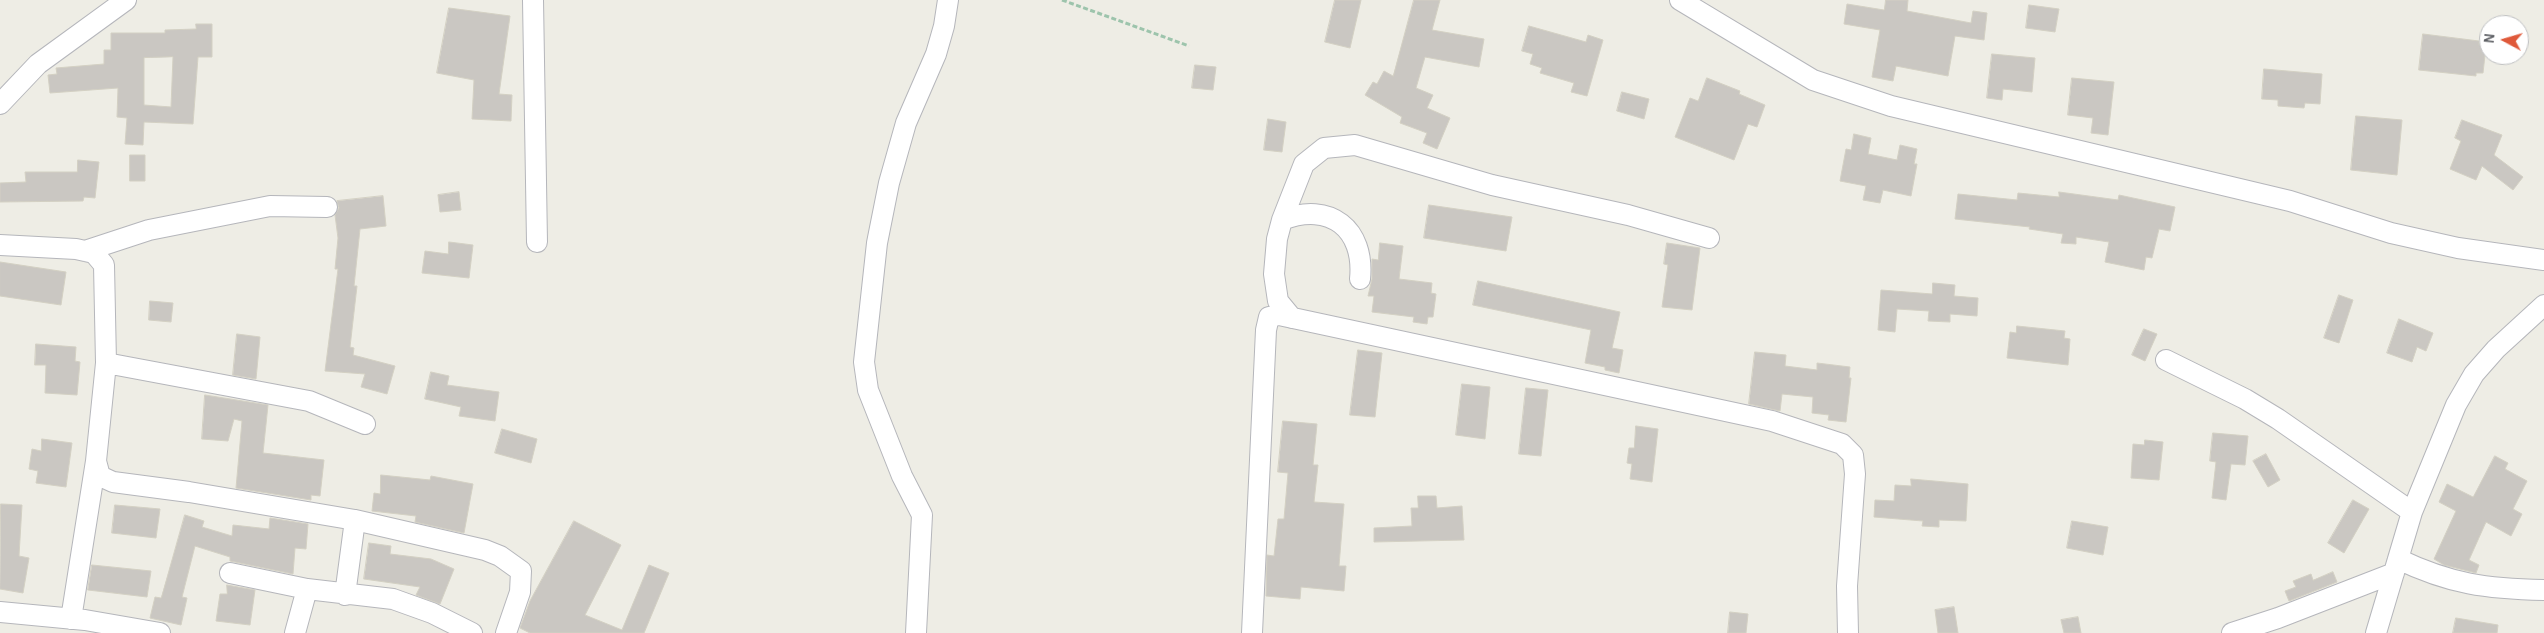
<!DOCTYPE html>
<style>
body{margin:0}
#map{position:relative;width:2544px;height:633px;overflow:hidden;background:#eeede5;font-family:"Alegreya Sans",sans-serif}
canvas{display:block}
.north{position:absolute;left:2479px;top:15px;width:50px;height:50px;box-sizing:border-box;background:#fff;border:1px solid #bebfc1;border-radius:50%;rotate:276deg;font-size:14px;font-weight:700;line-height:20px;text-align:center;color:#5d5f64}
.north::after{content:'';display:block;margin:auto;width:18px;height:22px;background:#df593a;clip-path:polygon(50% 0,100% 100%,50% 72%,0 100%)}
</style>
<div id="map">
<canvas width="2544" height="633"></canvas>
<div class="north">N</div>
</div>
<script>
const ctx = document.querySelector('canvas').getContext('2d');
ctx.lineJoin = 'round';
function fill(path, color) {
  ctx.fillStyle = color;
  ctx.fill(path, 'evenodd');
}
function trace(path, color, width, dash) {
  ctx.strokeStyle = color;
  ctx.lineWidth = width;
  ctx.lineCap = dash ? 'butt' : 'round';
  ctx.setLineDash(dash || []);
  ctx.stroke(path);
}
const building = new Path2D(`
 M1335,0H1361L1350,48L1325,42Z
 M1414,0H1440L1432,30L1484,39L1479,67L1425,57L1416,88L1433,95L1427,108L1450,118L1437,149L1423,143L1427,133L1400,123L1402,117L1365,95L1373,82L1377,84L1384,71L1393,76Z
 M1886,0H1908L1907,11L1971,23L1973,11L1987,13L1984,40L1955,36L1948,76L1896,66L1893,81L1872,77L1880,30L1844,24L1847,4L1884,10Z
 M2029,5L2059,9L2055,32L2026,28Z
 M449,8L510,16L499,94L512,95L511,121L472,119L474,80L437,73Z
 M196,24H212V57H198L193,124L144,122L143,145L125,144L127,118L117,117L118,88L50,93L48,75L57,74L56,68L104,64V50H111V33H165V30L196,29ZM173,57L171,107L144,105V58Z
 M1529,26L1586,42L1588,35L1603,40L1587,96L1571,92L1574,83L1540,73L1542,68L1530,64L1533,54L1522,51Z
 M2423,34L2479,41V45L2486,46L2483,73H2476V76L2419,70Z
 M1992,54L2035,58L2032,92L2003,89L2002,100L1987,98Z
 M1195,65L1216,67L1213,90L1192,88Z
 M2264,69L2322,74L2320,104L2305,103L2304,108L2278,106V100L2262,99Z
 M1707,78L1740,91L1739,94L1765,105L1757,127L1748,124L1734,160L1675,137L1690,98L1698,101Z
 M2072,78L2114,82L2108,135L2091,133L2093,118L2068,115Z
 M1622,92L1649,99L1644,119L1617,111Z
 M2356,116L2402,120L2397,175L2351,170Z
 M1268,119L1286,122L1282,152L1264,150Z
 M2462,120L2502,135L2494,155L2523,177L2513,190L2482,166L2476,180L2450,169L2461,141L2455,138Z
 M1854,134L1871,138L1868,154L1897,160L1900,145L1917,149L1914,164H1917L1911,196L1883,190L1880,203L1863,200L1866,186L1840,181L1846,149L1851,150Z
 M130,155H145V181H130Z
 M78,160L99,162L95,198L84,197L83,201L0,202V183L26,182L25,172H77Z
 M459,192L461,210L440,212L438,195Z
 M2059,192L2118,200L2119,195L2175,207L2170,231L2159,229L2152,258L2146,257L2144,270L2105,262L2109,242L2076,237V244L2061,243L2063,234L2029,229L2030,227L1955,219L1958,194L2017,200L2018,193L2059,197Z
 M383,196L386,226L360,229L354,286H357L350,347L354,348L353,355L395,366L387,394L361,387L365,374L325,371L338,269H335L338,238L335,215L339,208L337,201Z
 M1429,205L1512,217L1506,251L1424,238Z
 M449,242L473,245L469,278L422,273L425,251L448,254Z
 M1380,243L1403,246L1399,279L1432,283L1431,293L1436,294L1433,317H1428L1427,324L1413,322L1414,317L1372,312L1374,296H1368L1372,279V259L1378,260Z
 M1667,243L1700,248L1692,310L1662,307L1668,265L1664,264Z
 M0,262L66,272L61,305L0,296Z
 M1478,281L1620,312L1612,348L1623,350L1619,373L1605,370V367L1585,363L1591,330L1473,305Z
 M1933,283L1955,285L1954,296L1978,298L1977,316L1950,314V322L1928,321L1929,311L1897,309L1895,332L1878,330L1881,290L1932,294Z
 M2339,295L2353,300L2339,343L2324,338Z
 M150,301L173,303L171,322L149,320Z
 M2399,319L2433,333L2426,351L2417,347L2412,362L2387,353Z
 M2017,326L2065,331L2064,338L2070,339L2068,365L2007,358L2010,332L2016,333Z
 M2144,329L2157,334L2145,361L2132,355Z
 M237,334L260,337L256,379L233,375Z
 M36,344L76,347L75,361L80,362L77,395L45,393L46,365H35Z
 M1358,350L1382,353L1375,417L1350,415Z
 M1755,352L1786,355L1785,366L1817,370V363L1850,367L1849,378H1851L1846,422L1828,420L1829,415L1812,413L1813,397L1782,394L1780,411L1749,404Z
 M431,372L449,376L447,385L499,392L495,421L459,416L461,407L425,399Z
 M1462,384L1490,387L1485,439L1456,435Z
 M1526,388L1548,390L1541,456L1519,454Z
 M205,395L268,405L263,453L324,460L320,496L311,495V500L236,488L242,421L234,419L228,441L202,439Z
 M1283,421L1317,424L1313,465H1318L1314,502L1344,504L1339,566H1346L1344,591L1301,587L1300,599L1266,596L1267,555L1274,556L1278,519H1284L1288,473L1278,472Z
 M1636,426L1658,429L1652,482L1630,479L1632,464L1627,463L1629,448H1634Z
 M502,429L537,439L531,463L495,453Z
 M2213,433L2248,436L2245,465L2231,464L2226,500L2212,498L2216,462L2210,461Z
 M42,439L72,443L66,487L36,483L38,471L29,469L32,449L41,451Z
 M2145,440L2163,442L2159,480L2131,478L2133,444L2144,445Z
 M2266,454L2280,480L2268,487L2253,461Z
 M2495,456L2508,463L2505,469L2527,481L2513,509L2522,514L2511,536L2486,522L2469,560L2479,565L2476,573L2444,565L2434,559L2456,511L2439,502L2447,484L2473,497Z
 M381,475L430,480L431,476L473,484L464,533L415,522L416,516L372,511L374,493L380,494Z
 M1911,479L1968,484L1966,521L1939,520V527L1922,526L1923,521L1874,517L1875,500L1894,501L1895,485L1911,486Z
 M1418,496H1436L1437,508L1462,506L1464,540L1374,542V528L1412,526L1411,508H1418Z
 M2353,500L2369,509L2344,553L2328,543Z
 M1,504L22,505L19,556L29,558L23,593L0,589Z
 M115,505L160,509L156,538L112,533Z
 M185,515L204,521L202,527L232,536L233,525L269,529L270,518L308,524L306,549L295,548L293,574L230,561V557L195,546L182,597L187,598L181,625L150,618L155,597L161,598Z
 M574,521L621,545L585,615L622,630L649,565L669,573L644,633H530L520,628L530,601Z
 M2072,521L2108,527L2103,555L2067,548Z
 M369,543L391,546L390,554L431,559L454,569L440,604L416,595L420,587L364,579Z
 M92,565L151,571L147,597L88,590Z
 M2333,572L2337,582L2289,601L2285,591L2296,587L2293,581L2311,574L2313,580Z
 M227,585L255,590L250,625L216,621L220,594H227Z
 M1954,607L1958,633H1938L1935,610Z
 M1730,612L1748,614L1746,633H1728Z
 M2078,617L2081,633H2064L2061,620Z
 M2456,618L2498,625L2497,633H2453Z`);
const path = new Path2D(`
 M1062,0L1189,46`);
const minor = new Path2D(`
 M533,0L537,242
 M1680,0L1813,80L1891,106L2290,201L2391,233L2458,248L2544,260
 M0,104L38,64L126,0
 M1282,220C1330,201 1365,229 1360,279
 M0,245L76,249L94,253L104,265L106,363L96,461L100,476L113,482L189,492L355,520L485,550L500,556L521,571L520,592L506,633
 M85,251L149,230L270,206L327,207
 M1292,318L1278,301L1274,274L1277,239L1282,220L1304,164L1324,148L1355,145L1492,185L1628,215L1709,238
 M2166,360L2245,399L2278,419L2412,512
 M106,363L309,401L365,424
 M2398,559C2450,584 2487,589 2544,590
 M230,573L307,589L393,599L432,613L472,633
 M345,595L355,520
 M0,612L85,620L160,633
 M71,619L96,461
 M295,633L307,589
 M916,633L922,515L902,476L868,390L864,362L877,243L889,183L906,123L936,54L944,26L948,0
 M1252,633L1266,330L1269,317L1279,315L1772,421L1842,444L1853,455L1855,474L1847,586L1848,633
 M2232,633L2278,618L2394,573
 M2376,633L2412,512L2456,405L2474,374L2496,349L2544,305`);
fill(building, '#cac7c2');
trace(building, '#d3d0c3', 1);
trace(minor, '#b5b6bb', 22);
trace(path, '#9dc4ac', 3, [5, 2.5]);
trace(minor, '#fff', 20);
</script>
